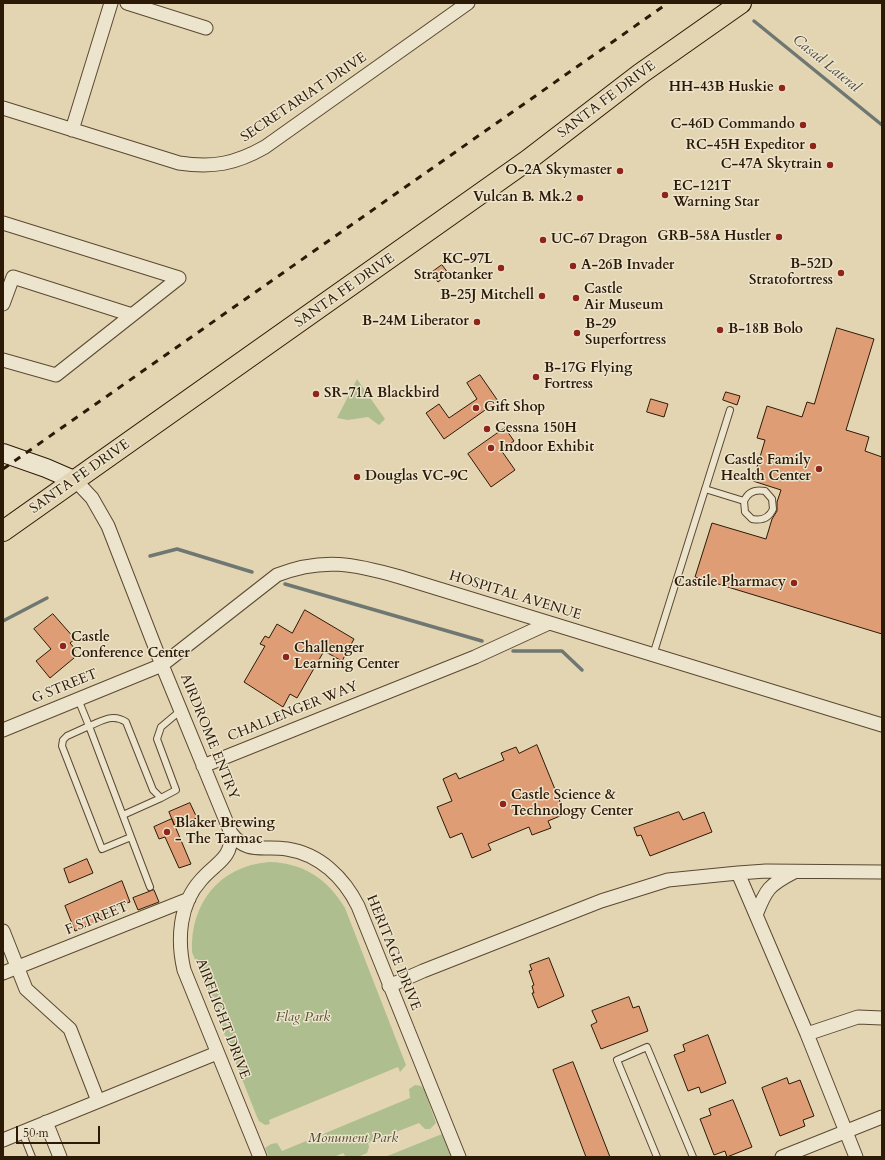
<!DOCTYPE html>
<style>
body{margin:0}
#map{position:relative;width:885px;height:1160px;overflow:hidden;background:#e3d5b2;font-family:Cardo,serif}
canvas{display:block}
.frame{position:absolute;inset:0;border:4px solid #2c1a07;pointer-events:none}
.scale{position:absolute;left:16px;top:1126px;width:84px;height:18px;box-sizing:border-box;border:2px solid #2c1a07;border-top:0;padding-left:5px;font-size:12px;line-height:14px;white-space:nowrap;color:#2c1a07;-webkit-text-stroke:3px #ede4cd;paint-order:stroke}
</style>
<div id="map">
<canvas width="885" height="1160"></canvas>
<div class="frame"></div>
<div class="scale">50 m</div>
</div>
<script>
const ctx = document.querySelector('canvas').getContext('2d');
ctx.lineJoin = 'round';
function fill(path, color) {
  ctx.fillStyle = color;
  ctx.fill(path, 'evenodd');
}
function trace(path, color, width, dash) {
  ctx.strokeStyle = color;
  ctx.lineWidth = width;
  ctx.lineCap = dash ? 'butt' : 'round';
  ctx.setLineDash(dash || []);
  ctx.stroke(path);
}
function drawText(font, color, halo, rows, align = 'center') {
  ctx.font = font + ' Cardo,serif';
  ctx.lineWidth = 3;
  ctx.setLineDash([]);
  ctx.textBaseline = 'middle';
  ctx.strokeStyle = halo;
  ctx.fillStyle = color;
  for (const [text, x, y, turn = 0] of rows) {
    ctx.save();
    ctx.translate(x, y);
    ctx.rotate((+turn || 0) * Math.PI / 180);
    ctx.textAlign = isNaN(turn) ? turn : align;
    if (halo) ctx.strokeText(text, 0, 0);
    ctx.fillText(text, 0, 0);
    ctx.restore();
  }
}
const green = new Path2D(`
 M357,379L385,419L379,425L368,417L348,420L337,418Z
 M269,862C303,863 327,878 345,908L406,1065L400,1072L398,1067L269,1120L270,1124L265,1125L259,1121L257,1117L192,952C190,904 219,866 269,862Z
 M415,1085L421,1086L424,1089L436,1123L430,1129H425L419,1123L368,1143L369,1147L367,1153L358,1157H346L343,1153L334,1157H269L265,1148L271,1144L277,1143L282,1151L410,1098L409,1089Z
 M442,1134L451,1157H385Z`);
const stream = new Path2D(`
 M754,21L882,125
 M150,556L177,549L252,572
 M285,584L482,641
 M3,621L47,598
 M513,651H562L582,670`);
const building = new Path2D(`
 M442,265L449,274L438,282L431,273Z
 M837,328L874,339L846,430L869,437L865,451L882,457V634L695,577L712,523L766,539L772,519L777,511V502L781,490L753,481L765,440L757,438L767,406L802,417L807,402L814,404Z
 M480,375L498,401L444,439L426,413L439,404L449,418L477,399L467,383Z
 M726,392L740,396L737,405L723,400Z
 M651,399L668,404L664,417L647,412Z
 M505,428L514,441L501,450L515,470L491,487L468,454Z
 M305,610L354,639L342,661L324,651L297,698L290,694L283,707L244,682L265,646L260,644L265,636L269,638L277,624L292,633Z
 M53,614L75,639L70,643L76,650L71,654L74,658L50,678L36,661L51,649L34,629Z
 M537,745L565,814L548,821L551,828L532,835L529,827L488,844L491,850L472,858L462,833L450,838L437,807L452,801L443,779L456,773L459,779L504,760L501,753L516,747L519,753Z
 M190,803L197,818L175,827L169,812Z
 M679,812L683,820L704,812L712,832L650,856L641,835L637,836L634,828Z
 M172,819L191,864L179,868L165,837L159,839L154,827Z
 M87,859L93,873L69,883L64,869Z
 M122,881L130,902L110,909L113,915L75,931L65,906Z
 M154,890L159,902L138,910L133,898Z
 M549,958L564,996L538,1008L532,993H534L532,986L534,985L529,971L532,970L530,965Z
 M629,997L633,1008L639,1006L648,1031L601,1049L591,1025L597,1022L592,1011Z
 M708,1035L726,1083L701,1093L699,1087L688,1091L674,1055L685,1051L683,1045Z
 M573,1062L610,1157H586L553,1070Z
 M787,1078L789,1084L800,1080L814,1116L803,1120L805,1126L780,1136L762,1088Z
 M733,1100L752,1147L727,1157L725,1151L714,1155L700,1119L711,1115L709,1109Z`);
const lane = new Path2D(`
 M705,489L744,501L745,512L752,519C762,521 769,518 773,509L772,499L765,491C755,489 748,492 744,501
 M653,655L730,410
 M78,699L89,726L67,736L63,740L62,746L102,849L131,837L150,887
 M123,815L161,798
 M131,837L89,726C102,721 113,713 126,722L153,790L161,798L176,790L157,739L161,727L180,711
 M22,1132L32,1157
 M657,1157L617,1060L647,1047L693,1157`);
const street = new Path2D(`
 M127,3L206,28
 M3,108L179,163C213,168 235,164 265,147L468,3
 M72,130L111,3
 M3,223L179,278L56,375L3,360
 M3,304L13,277L132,315
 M76,481L92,498L108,526L162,665L231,833C247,855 264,845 287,849C320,854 344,878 358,906L459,1157
 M3,730L162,665L277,575C323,557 355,564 400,577L882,725
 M203,766L475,657L549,623
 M231,833C232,860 216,862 201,880C179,904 177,940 184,970L260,1157
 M738,873L766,871L882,872
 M756,915C766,889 769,885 794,872
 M3,931L26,989L70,1029L98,1101
 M3,973L189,899
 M389,986L423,971L601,901L668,880L738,873L807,1034L856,1157
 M807,1034L858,1017L882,1018
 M46,1122L60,1157
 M3,1140L217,1053
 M782,1157L882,1117`);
const secondary = new Path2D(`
 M3,453L46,468L76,481`);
const primary = new Path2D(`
 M3,531L528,160L640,74L741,3`);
const rail = new Path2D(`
 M3,469L668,3`);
const markers = [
 [782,88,4,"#8f2418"],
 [803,125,4,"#8f2418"],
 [813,146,4,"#8f2418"],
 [830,165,4,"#8f2418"],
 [620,171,4,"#8f2418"],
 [665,195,4,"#8f2418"],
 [580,198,4,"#8f2418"],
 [779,237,4,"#8f2418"],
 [543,240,4,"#8f2418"],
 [573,266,4,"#8f2418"],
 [501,268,4,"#8f2418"],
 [841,273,4,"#8f2418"],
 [542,296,4,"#8f2418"],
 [576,298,4,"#8f2418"],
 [477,322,4,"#8f2418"],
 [720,330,4,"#8f2418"],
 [577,333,4,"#8f2418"],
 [536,377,4,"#8f2418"],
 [316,394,4,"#8f2418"],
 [476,408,4,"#8f2418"],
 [487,429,4,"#8f2418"],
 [491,448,4,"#8f2418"],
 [819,469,4,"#8f2418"],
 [357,477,4,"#8f2418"],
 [794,583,4,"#8f2418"],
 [63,646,4,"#8f2418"],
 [286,657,4,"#8f2418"],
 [503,804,4,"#8f2418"],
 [167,832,4,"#8f2418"]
];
const poiNames = [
 ["HH-43B Huskie",774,88,"right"],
 ["C-46D Commando",795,125,"right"],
 ["RC-45H Expeditor",805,146,"right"],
 ["C-47A Skytrain",822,165,"right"],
 ["O-2A Skymaster",612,171,"right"],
 ["EC-121T",673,187],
 ["Warning Star",673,203],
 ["Vulcan B. Mk.2",572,198,"right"],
 ["GRB-58A Hustler",771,237,"right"],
 ["UC-67 Dragon",551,240],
 ["KC-97L",493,260,"right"],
 ["Stratotanker",493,276,"right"],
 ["B-52D",833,265,"right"],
 ["Stratofortress",833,281,"right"],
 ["A-26B Invader",581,266],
 ["Castle",584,290],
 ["Air Museum",584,306],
 ["B-25J Mitchell",534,296,"right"],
 ["B-24M Liberator",469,322,"right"],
 ["B-29",585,325],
 ["Superfortress",585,341],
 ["B-18B Bolo",728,330],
 ["B-17G Flying",544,369],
 ["Fortress",544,385],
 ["SR-71A Blackbird",324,394],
 ["Gift Shop",484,408],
 ["Cessna 150H",495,429],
 ["Indoor Exhibit",499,448],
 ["Castle Family",811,461,"right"],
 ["Health Center",811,477,"right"],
 ["Douglas VC-9C",365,477],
 ["Castile Pharmacy",786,583,"right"],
 ["Castle",71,638],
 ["Conference Center",71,654],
 ["Challenger",294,649],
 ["Learning Center",294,665],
 ["Castle Science &",511,796],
 ["Technology Center",511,812],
 ["Blaker Brewing",175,824],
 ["- The Tarmac",175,840]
];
const streetNames = [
 ["SECRETARIAT DRIVE",304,98,-34],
 ["SANTA FE DRIVE",607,100,-37],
 ["SANTA FE DRIVE",345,291,-35],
 ["SANTA FE DRIVE",80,477,-35],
 ["HOSPITAL AVENUE",515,596,17],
 ["G STREET",65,687,-22],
 ["CHALLENGER WAY",293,712,-22],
 ["AIRDROME ENTRY",209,737,68],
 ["F STREET",97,919,-22],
 ["HERITAGE DRIVE",393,953,68],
 ["AIRFLIGHT DRIVE",222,1019,69]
];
const parkNames = [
 ["Flag Park",303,1018],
 ["Monument Park",353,1139]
];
const waterNames = [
 ["Casad Lateral",826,64,39]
];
fill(green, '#afbe8f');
trace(stream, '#6f7772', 3.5);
fill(building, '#df9d75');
trace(building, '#2c1a07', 1);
trace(lane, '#5a4932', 8);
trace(street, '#5a4932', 15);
trace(secondary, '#2c1a07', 20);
trace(primary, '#2c1a07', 22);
trace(lane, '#ede4cd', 6);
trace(street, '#ede4cd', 13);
trace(secondary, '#ede4cd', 18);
trace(primary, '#e3d5b2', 20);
trace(rail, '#2c1a07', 3, [7, 7]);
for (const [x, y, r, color] of markers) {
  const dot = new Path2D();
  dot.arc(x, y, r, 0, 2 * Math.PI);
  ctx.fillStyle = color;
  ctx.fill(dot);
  trace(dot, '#ede4cd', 1.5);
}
drawText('bold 14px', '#2c1a07', '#ede4cd', poiNames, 'left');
drawText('14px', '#2c1a07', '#ede4cd', streetNames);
drawText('italic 14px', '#534b30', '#ede4cd', parkNames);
drawText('italic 15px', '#4e483c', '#ede4cd', waterNames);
</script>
